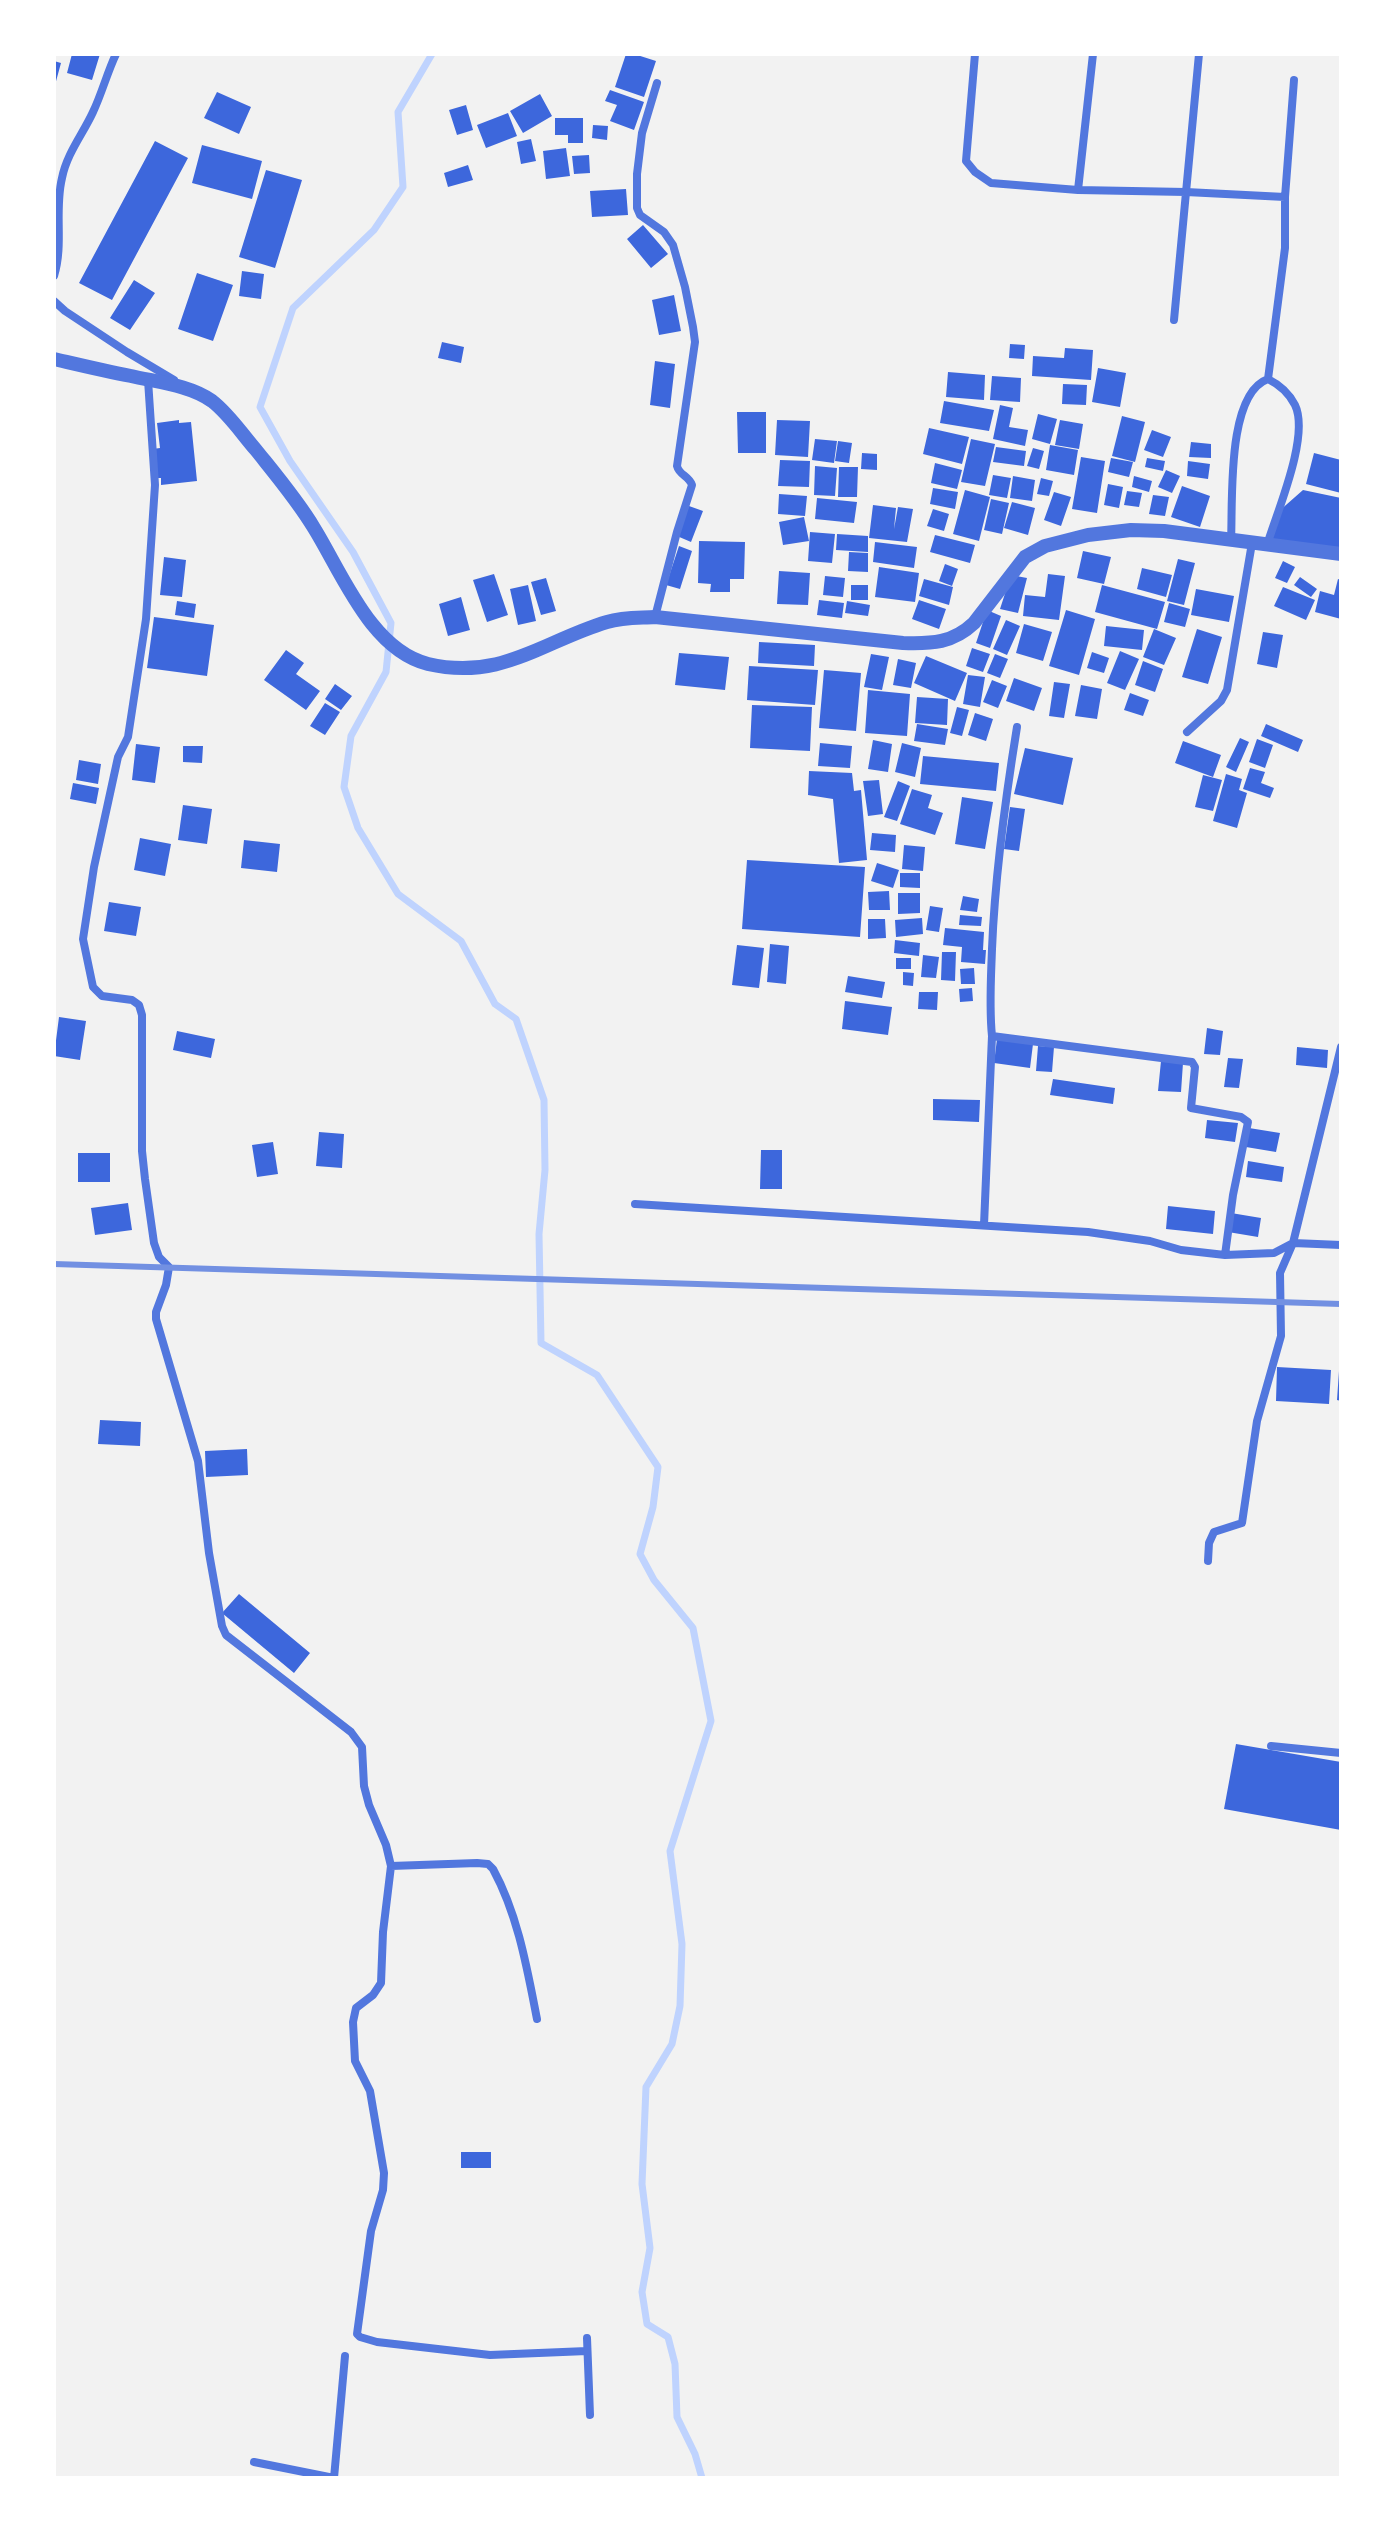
<!DOCTYPE html>
<style>
body{margin:0}
#map{position:relative;width:1395px;height:2532px;overflow:hidden;background:#f2f2f2;font-family:"Varela Round",sans-serif}
canvas{display:block}
.frame{position:absolute;inset:0;border:56px solid #fff;pointer-events:none}
</style>
<div id="map">
<canvas width="1395" height="2532"></canvas>
<div class="frame"></div>
</div>
<script>
const ctx = document.querySelector('canvas').getContext('2d');
ctx.lineJoin = 'round';
function trace(path, color, width, dash) {
  ctx.strokeStyle = color;
  ctx.lineWidth = width;
  ctx.lineCap = dash ? 'butt' : 'round';
  ctx.setLineDash(dash || []);
  ctx.stroke(path);
}
function fill(path, color) {
  ctx.fillStyle = color;
  ctx.fill(path, 'evenodd');
}
const stream = new Path2D(`
 M432,54L398,112L403,187L374,230L293,308L260,407L290,461L353,552L391,623L386,672L351,736L344,787L358,828L398,894L461,941L495,1004L516,1019L544,1100L545,1170L539,1234L541,1343L597,1375L658,1467L653,1507L640,1554L654,1580L693,1628L711,1721L670,1851L682,1944L680,2006L672,2044L646,2087L642,2184L650,2248L642,2292L647,2324L668,2337L675,2364L677,2417L695,2454L702,2478`);
const building = new Path2D(`
 M72,54H100L92,80L67,73Z
 M626,54H634L656,61L644,97L615,87Z
 M54,61L61,63L55,85H54Z
 M610,90L644,102L634,130L610,121L617,105L605,101Z
 M217,92L251,107L239,134L204,118Z
 M540,94L552,116L523,133L510,111Z
 M466,105L473,130L457,135L449,110Z
 M508,113L517,136L486,148L477,125Z
 M555,118H583V143H568V135H555Z
 M593,125L608,126L607,140L592,138Z
 M531,139L536,161L521,164L517,142Z
 M155,141L188,158L112,300L79,283Z
 M202,145L262,161L252,199L192,183Z
 M566,148L570,176L546,179L543,151Z
 M589,155L590,173L574,174L572,156Z
 M468,165L473,180L448,187L444,173Z
 M266,170L302,180L275,268L239,257Z
 M626,189L628,215L592,217L590,191Z
 M643,225L668,254L651,268L627,239Z
 M242,271L264,274L261,299L239,296Z
 M197,273L233,285L213,341L178,329Z
 M134,280L155,293L130,330L110,318Z
 M674,295L681,331L659,335L652,300Z
 M442,342L464,347L461,363L438,358Z
 M1010,344L1025,345L1024,359L1009,358Z
 M1065,348L1093,350L1091,380L1032,376L1033,356L1064,358Z
 M655,361L675,364L670,408L650,405Z
 M1098,368L1126,373L1120,407L1092,402Z
 M948,372L985,375L984,400L946,397Z
 M992,376L1021,378L1020,402L990,400Z
 M1063,384L1087,385L1086,405L1062,404Z
 M944,401L994,410L989,431L940,423Z
 M1000,405L1013,408L1009,427L1028,430L1025,446L993,439Z
 M737,412H766V453H738Z
 M1038,414L1057,419L1050,444L1032,439Z
 M1122,416L1145,422L1135,462L1112,456Z
 M179,420V423L191,422L197,481L161,485V478H156L153,449L160,448L157,423Z
 M777,420L810,421L808,457L775,455Z
 M1060,420L1083,424L1079,449L1055,445Z
 M929,428L969,437L962,464L923,454Z
 M1152,430L1171,437L1163,457L1144,450Z
 M815,439L837,441L834,463L812,460Z
 M971,439L995,444L985,486L961,482Z
 M838,441L852,443L849,463L835,461Z
 M1191,442L1211,444V458L1189,457Z
 M1050,445L1078,450L1074,475L1046,470Z
 M996,447L1026,451L1024,466L993,462Z
 M1033,448L1044,451L1039,469L1027,466Z
 M862,453L877,454V470L861,469Z
 M1314,453L1341,460V493L1306,484Z
 M1081,457L1105,461L1097,513L1072,509Z
 M1111,458L1133,462L1129,477L1108,472Z
 M1147,458L1165,461L1163,471L1145,467Z
 M780,460L810,461L809,487L778,486Z
 M1188,461L1210,464L1208,479L1187,476Z
 M935,463L962,470L957,489L931,483Z
 M815,466L837,468L835,496L814,495Z
 M839,467H858L857,497H838Z
 M1166,470L1180,476L1172,493L1158,487Z
 M993,475L1011,478L1007,498L989,495Z
 M1013,476L1035,480L1032,501L1010,498Z
 M1134,476L1152,481L1149,492L1132,487Z
 M1041,478L1053,481L1049,496L1037,494Z
 M1108,484L1123,487L1119,508L1104,505Z
 M1182,486L1210,496L1200,527L1171,517Z
 M933,488L958,492L955,509L930,504Z
 M965,490L990,497L979,541L953,534Z
 M1303,490L1341,498V550L1269,539L1278,512Z
 M1127,491L1142,493L1139,507L1124,505Z
 M1054,492L1071,497L1061,526L1044,520Z
 M779,494L807,496L805,516L778,514Z
 M1153,495L1169,497L1165,516L1149,514Z
 M817,498L857,502L854,523L815,519Z
 M991,499L1009,503L1002,534L984,530Z
 M1012,502L1035,508L1028,535L1004,528Z
 M873,505L896,508L894,529L898,507L913,509L907,542L869,538Z
 M689,506L703,511L691,542L677,536Z
 M933,509L949,514L944,531L927,526Z
 M804,517L809,541L783,545L779,522Z
 M810,532L835,534L832,563L808,561Z
 M837,534L868,536V552L836,550Z
 M935,535L975,545L970,563L930,552Z
 M699,541L745,542L744,579H730V592H710L711,584L698,583Z
 M875,542L917,547L914,568L873,562Z
 M679,546L692,551L680,589L666,585Z
 M1083,551L1111,557L1104,584L1077,578Z
 M849,552L868,553V572L848,571Z
 M164,557L186,560L182,597L160,595Z
 M1178,559L1195,563L1184,605L1167,601Z
 M1283,561L1295,567L1287,583L1275,578Z
 M945,564L958,569L952,586L939,581Z
 M879,567L919,573L915,602L875,597Z
 M1142,568L1172,575L1166,597L1137,589Z
 M779,571L810,573L808,605L777,604Z
 M494,574L508,615L487,622L473,580Z
 M1048,574L1065,576L1059,620L1023,616L1025,595L1045,597Z
 M1011,575L1027,578L1018,613L1000,609Z
 M825,576L845,578L843,597L823,595Z
 M1300,577L1317,589L1311,597L1294,585Z
 M546,578L556,611L541,615L531,582Z
 M924,579L953,587L949,605L919,596Z
 M1338,579L1341,580V619L1315,612L1320,591L1334,595Z
 M528,585L536,621L518,625L510,589Z
 M851,585H868V600H851Z
 M1102,585L1165,602L1157,629L1095,612Z
 M1283,587L1315,600L1306,620L1274,606Z
 M1196,589L1234,596L1229,622L1191,615Z
 M461,597L470,630L448,636L439,604Z
 M819,600L844,603L842,618L817,615Z
 M919,600L946,609L939,629L912,619Z
 M177,601L196,604L194,618L175,615Z
 M847,601L870,605L868,616L845,613Z
 M1169,603L1190,609L1185,627L1164,622Z
 M987,610L1001,616L990,648L976,643Z
 M1066,610L1095,619L1079,675L1049,666Z
 M154,617L214,625L207,676L147,668Z
 M1006,620L1020,626L1007,655L993,649Z
 M1024,624L1052,632L1043,661L1016,653Z
 M1106,626L1144,630L1142,650L1104,646Z
 M1154,629L1176,638L1164,665L1143,657Z
 M1197,629L1222,637L1208,684L1182,677Z
 M1263,632L1283,635L1277,668L1257,664Z
 M759,642L815,645L814,666L758,663Z
 M972,648L990,654L983,672L966,666Z
 M286,650L304,663L296,674L320,691L306,710L264,680Z
 M1120,651L1139,659L1125,690L1107,683Z
 M1092,652L1109,658L1104,673L1087,668Z
 M679,653L729,657L725,690L675,685Z
 M871,654L889,657L882,690L864,687Z
 M995,654L1008,659L1000,678L987,673Z
 M926,656L967,673L955,701L914,683Z
 M898,659L916,663L911,688L893,685Z
 M1143,661L1163,669L1155,692L1135,685Z
 M749,666L818,670L815,705L747,700Z
 M824,670L861,673L856,731L819,728Z
 M968,675L985,677L980,707L963,704Z
 M1014,678L1042,688L1034,711L1006,701Z
 M992,680L1007,686L998,708L983,702Z
 M1054,682L1070,684L1064,718L1049,716Z
 M335,684L352,696L341,710L325,699Z
 M1081,685L1102,689L1097,719L1075,716Z
 M868,690L910,694L907,736L865,733Z
 M1130,693L1149,700L1143,716L1124,710Z
 M917,697L948,699L947,725L915,723Z
 M325,703L340,712L325,735L310,726Z
 M752,705L812,707L810,751L750,748Z
 M957,707L969,710L962,736L950,733Z
 M975,713L993,719L986,741L968,735Z
 M917,724L948,729L945,745L914,741Z
 M1266,724L1303,740L1298,752L1261,736Z
 M1240,738L1249,742L1236,772L1226,767Z
 M1257,739L1273,745L1265,768L1249,762Z
 M873,740L892,744L888,772L868,769Z
 M1183,741L1221,755L1213,777L1175,763Z
 M820,743L852,746L850,768L818,766Z
 M902,743L921,748L915,777L895,772Z
 M136,744L160,747L155,783L132,780Z
 M183,746H203L202,763L183,762Z
 M1025,748L1073,758L1063,805L1014,794Z
 M923,756L999,763L996,791L920,784Z
 M79,760L101,764L98,784L76,780Z
 M1250,768L1265,772L1261,783L1274,788L1270,798L1243,789Z
 M809,771L852,773L854,791L861,790L867,860L839,863L833,799L808,795Z
 M1226,774L1242,779L1239,790L1247,793L1237,828L1213,821Z
 M1203,775L1222,780L1213,811L1195,807Z
 M879,780L883,814L868,816L863,781Z
 M898,781L910,786L897,821L884,817Z
 M73,783L99,788L96,804L70,799Z
 M912,789L932,795L928,808L943,813L935,835L900,824Z
 M962,797L993,802L985,849L955,844Z
 M183,805L212,809L207,844L178,840Z
 M1010,807L1025,809L1019,851L1004,849Z
 M872,833L896,835L895,852L870,850Z
 M140,838L171,844L165,876L134,870Z
 M244,840L280,844L277,872L241,868Z
 M904,845L925,847L923,871L902,869Z
 M747,860L865,867L860,937L742,929Z
 M877,863L899,870L893,888L871,881Z
 M900,873H920V888L900,887Z
 M889,891L890,910H869L868,892Z
 M898,893H920V913L898,914Z
 M963,896L979,899L977,912L960,910Z
 M109,902L141,907L136,936L104,931Z
 M930,906L943,908L939,932L926,930Z
 M960,915L982,917L981,926L959,925Z
 M922,918L923,934L896,937L895,920Z
 M868,919H885L886,938L868,939Z
 M945,928L984,932L983,950H986L985,964L961,962L962,947L943,945Z
 M895,940L920,943L919,956L894,953Z
 M770,944L789,946L786,984L767,982Z
 M737,945L764,948L759,988L732,985Z
 M942,952H956L955,981L941,980Z
 M923,955L939,957L936,978L921,977Z
 M896,958H911V969H896Z
 M974,968L975,984H961L960,969Z
 M903,972L914,973L913,986L903,985Z
 M848,976L885,982L882,998L845,992Z
 M972,988L973,1001L960,1002L959,989Z
 M919,992H938L937,1010L918,1009Z
 M845,1001L892,1007L888,1035L842,1029Z
 M59,1017L86,1021L80,1060L54,1056Z
 M1207,1028L1223,1031L1220,1055L1204,1054Z
 M177,1031L215,1039L211,1058L173,1050Z
 M997,1039L1033,1044L1030,1068L994,1063Z
 M1038,1046L1054,1047L1052,1072L1036,1071Z
 M1297,1047L1328,1050L1327,1068L1296,1065Z
 M1228,1058L1243,1059L1239,1088L1224,1087Z
 M1161,1061L1183,1063L1181,1092L1158,1091Z
 M1053,1079L1115,1088L1113,1104L1050,1095Z
 M933,1099L980,1100L979,1122L933,1120Z
 M1207,1120L1238,1123L1235,1142L1205,1138Z
 M1249,1128L1280,1133L1276,1152L1246,1147Z
 M319,1132L344,1134L342,1168L316,1166Z
 M273,1142L278,1174L257,1177L252,1145Z
 M761,1150H782V1189H760Z
 M78,1153H110V1182H78Z
 M1248,1161L1284,1167L1282,1182L1246,1177Z
 M128,1203L132,1230L95,1235L91,1208Z
 M1168,1206L1215,1211L1213,1234L1166,1229Z
 M1231,1213L1261,1218L1258,1237L1228,1232Z
 M1277,1367L1331,1370L1329,1404L1276,1401Z
 M1339,1371H1341V1401L1337,1400Z
 M100,1420L141,1422L140,1446L98,1444Z
 M247,1449L248,1475L206,1477L205,1451Z
 M239,1594L310,1653L294,1673L222,1613Z
 M1236,1744L1341,1762V1830L1224,1809Z
 M461,2152H491V2168H461Z`);
const minor = new Path2D(`
 M975,54L966,161L975,172L991,183L1078,190L1186,192L1285,197V248L1268,379
 M1078,190L1093,54
 M1285,197L1294,80
 M54,276C64,244 54,211 62,178C67,153 83,134 93,112C102,93 107,73 116,54
 M54,301L65,311L127,352L174,380
 M1174,320L1199,54
 M148,380L155,485L146,619L128,737L118,757L94,867L83,939L93,987L102,996L132,1000L139,1005L142,1015V1151L145,1179L154,1243L159,1257L169,1267L166,1285L156,1312V1319L198,1461L209,1553L222,1626L226,1635L351,1732L362,1747L364,1786L369,1805L386,1845L391,1866L383,1932L381,1983L373,1995L356,2008L353,2022L355,2061L370,2091L384,2173L383,2190L371,2231L357,2334L360,2337L377,2342L490,2355L587,2351
 M1231,541C1233,502 1226,394 1268,379C1280,385 1289,393 1295,405C1310,436 1277,512 1267,545
 M655,617L677,532L692,485C689,476 679,475 677,466L695,342L693,327L685,287L673,245L664,232L640,215L637,208V174L642,133L657,83
 M1017,727C1005,801 995,874 992,949C991,978 989,1007 992,1036L1192,1062L1195,1067L1191,1108L1241,1117L1248,1122L1233,1195L1225,1255
 M1187,732L1221,701L1227,690L1252,543
 M635,1204L1088,1232L1150,1241L1181,1250L1225,1255L1274,1253L1293,1243L1341,1245
 M984,1225L992,1036
 M1208,1561L1209,1543L1214,1532L1242,1523L1257,1421L1281,1336L1280,1273L1293,1243L1341,1047
 M1271,1746L1341,1753
 M391,1866L477,1863L488,1864L493,1869C518,1915 527,1968 537,2019
 M587,2338L590,2415
 M254,2462L334,2478
 M334,2478L345,2356`);
const tertiary = new Path2D(`
 M54,359C80,365 105,371 131,376C156,382 190,385 212,401C229,414 242,434 256,450C276,475 298,501 314,528C342,573 371,650 428,664C502,681 543,641 607,622C623,617 639,618 655,617L903,643C932,644 953,643 974,623L1025,557L1045,546L1088,535L1131,530L1164,531L1341,554`);
const rail = new Path2D(`
 M54,1264L1341,1304`);
trace(stream, '#bfd3fe', 7);
fill(building, '#3d67dc');
trace(minor, '#5277de', 8);
trace(tertiary, '#5277de', 14);
trace(rail, '#7290e2', 6);
</script>
